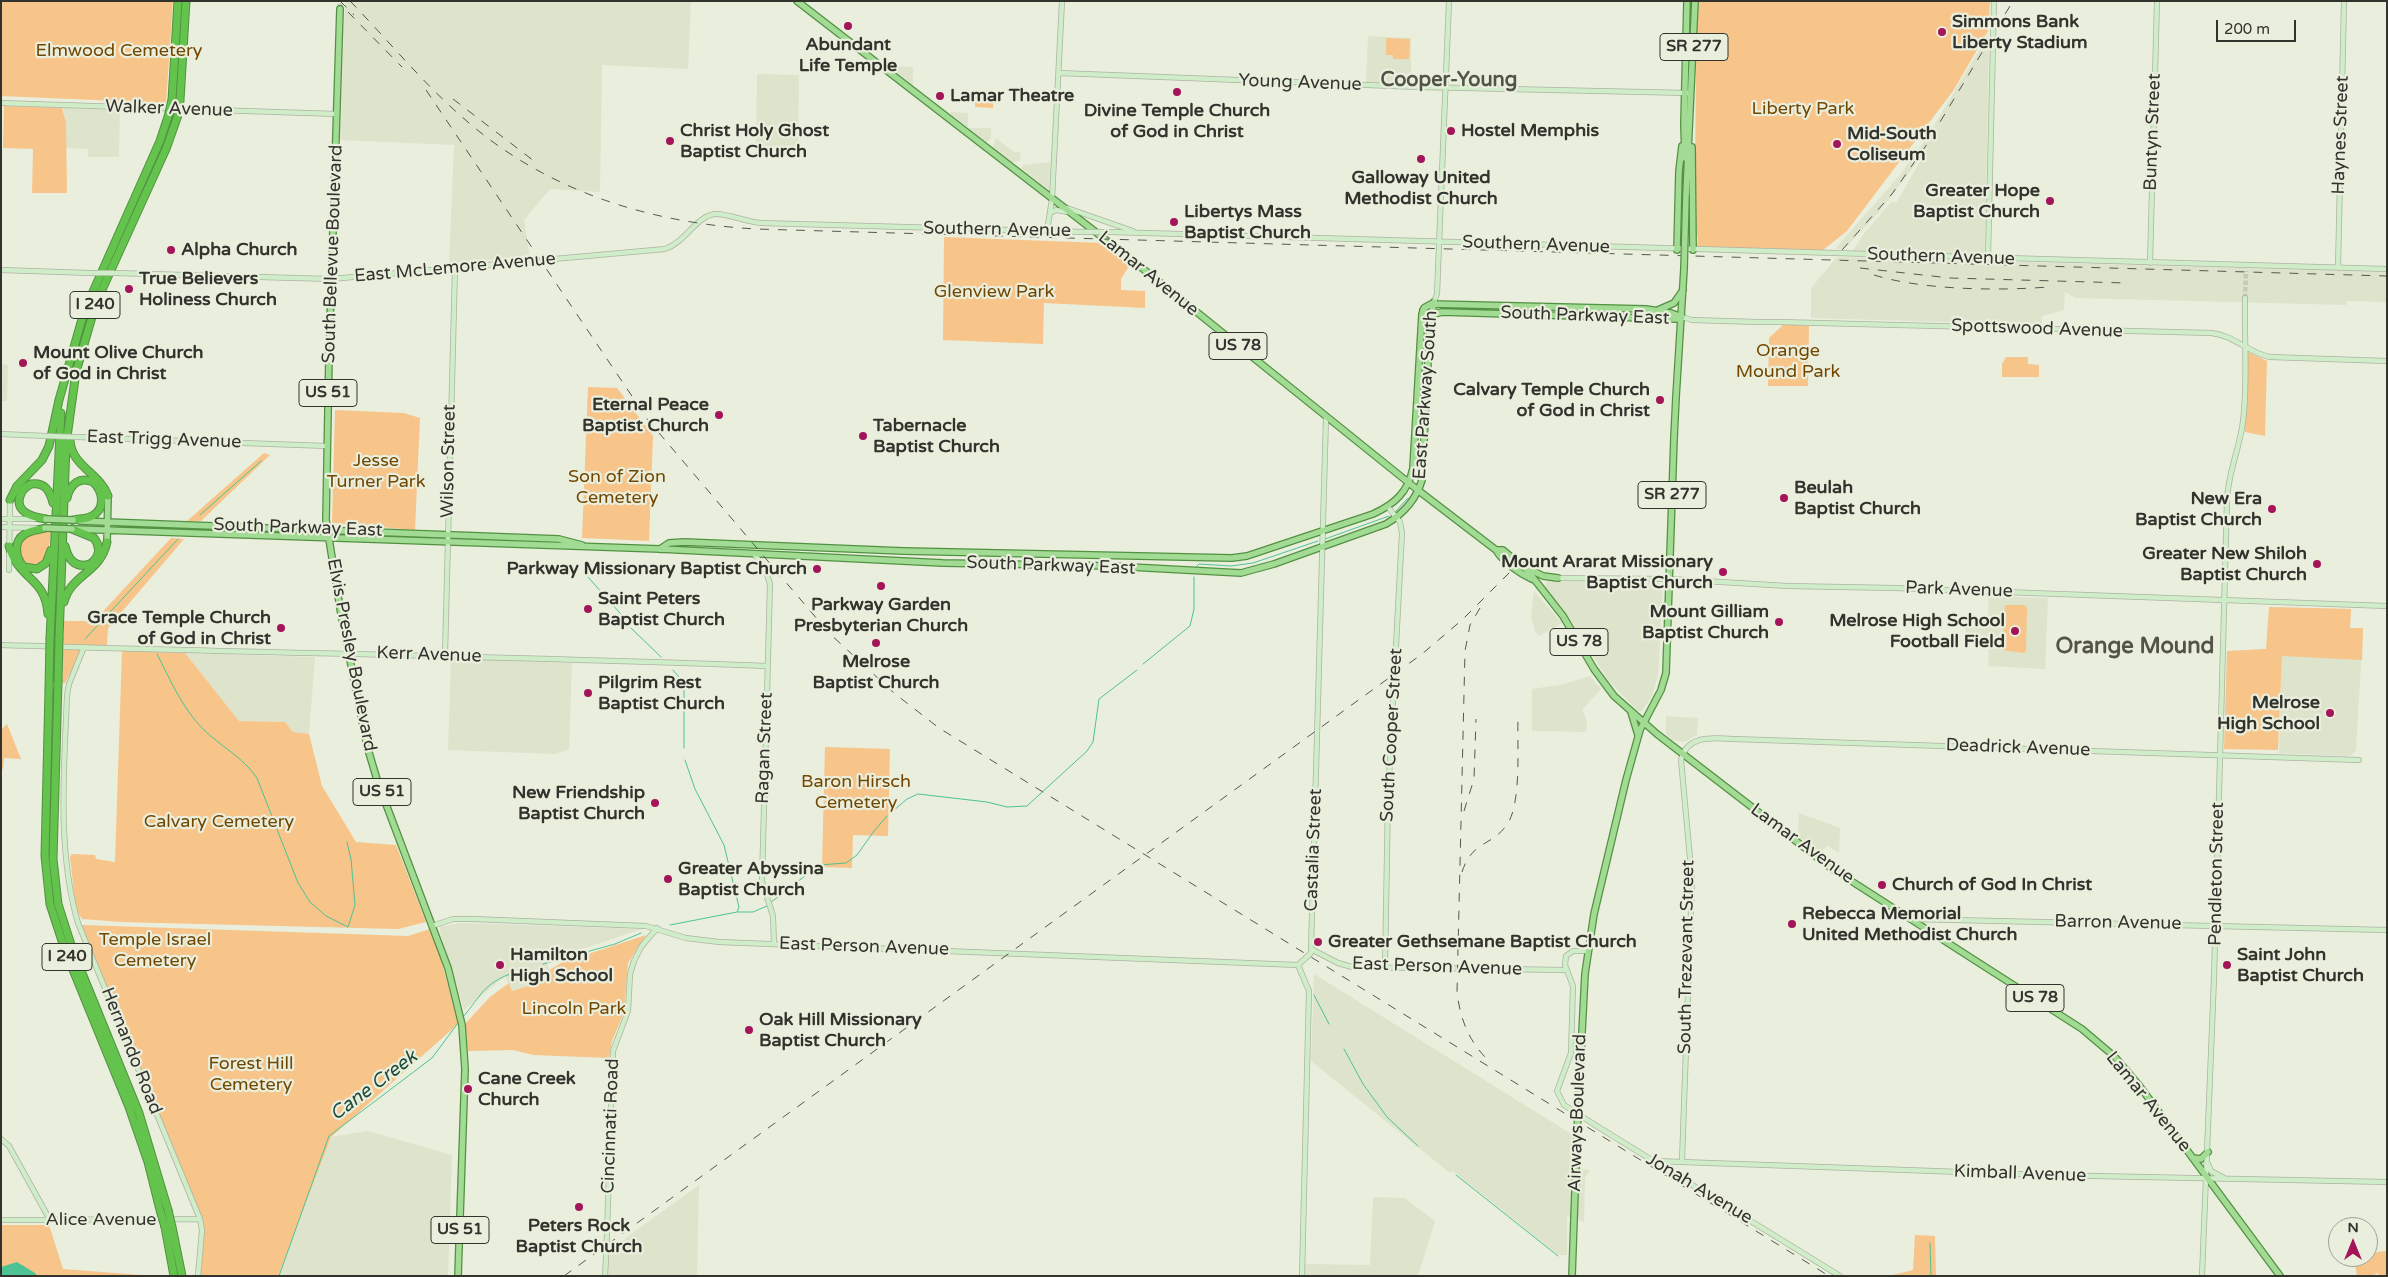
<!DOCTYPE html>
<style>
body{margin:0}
#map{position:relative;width:2388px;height:1277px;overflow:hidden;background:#eaeedd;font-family:"Varela Round",sans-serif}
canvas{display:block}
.frame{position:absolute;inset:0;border:2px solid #32332d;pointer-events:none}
.north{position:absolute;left:2328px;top:1217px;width:50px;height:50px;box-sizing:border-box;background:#eaeedd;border:1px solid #a0a397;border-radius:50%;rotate:0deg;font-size:14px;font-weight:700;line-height:20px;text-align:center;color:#32332d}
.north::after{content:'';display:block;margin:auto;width:18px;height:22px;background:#a31458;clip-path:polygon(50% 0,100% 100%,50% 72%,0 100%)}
.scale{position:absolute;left:2216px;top:20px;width:80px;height:22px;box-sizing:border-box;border:2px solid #32332d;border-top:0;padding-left:6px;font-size:15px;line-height:18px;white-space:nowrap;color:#32332d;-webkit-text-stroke:4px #eaeedd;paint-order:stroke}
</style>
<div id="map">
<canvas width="2388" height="1277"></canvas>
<div class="frame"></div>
<div class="north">N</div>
<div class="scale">200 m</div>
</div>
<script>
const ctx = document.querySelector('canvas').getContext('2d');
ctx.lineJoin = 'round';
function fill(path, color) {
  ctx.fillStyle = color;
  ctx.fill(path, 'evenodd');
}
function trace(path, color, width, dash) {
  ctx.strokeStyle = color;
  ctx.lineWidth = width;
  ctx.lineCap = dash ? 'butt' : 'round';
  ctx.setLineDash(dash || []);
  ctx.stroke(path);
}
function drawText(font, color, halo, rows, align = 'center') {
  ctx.font = font + ' "Varela Round",sans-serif';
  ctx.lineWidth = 4.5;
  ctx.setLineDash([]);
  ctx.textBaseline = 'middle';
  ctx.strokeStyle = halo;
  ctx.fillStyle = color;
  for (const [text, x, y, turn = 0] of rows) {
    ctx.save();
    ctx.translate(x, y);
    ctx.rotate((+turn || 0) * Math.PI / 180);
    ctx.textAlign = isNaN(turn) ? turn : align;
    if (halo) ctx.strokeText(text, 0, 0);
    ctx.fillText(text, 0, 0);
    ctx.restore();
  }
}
const built = new Path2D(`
 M345,1H691L688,69L602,65L600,192L550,189L524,220L530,256L449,264L454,145L340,140Z
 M1989,34L1985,252L1983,255L1852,252L1863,235L1891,202H1897L1927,149L1880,211L1844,249H1835L1900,175L1927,137Z
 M1368,36L1411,38V85L1366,82Z
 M889,66L913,67V85Z
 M757,74L799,75L798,151L756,150Z
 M63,108L120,110L119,157H88V149L66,148V122Z
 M950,112L968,113V127L950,114Z
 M968,128H991V138L987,142Z
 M996,138L1014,152H1021L1020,161L1012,162L993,147Z
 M1050,162L1049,190L1021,168L1023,165Z
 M1837,257L2387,272V302L2346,301V305L2076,298L2065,292L2064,310L2042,316V325L1811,318V288Z
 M1,364L8,365L7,401H1Z
 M1549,581L1658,583L1663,586L1658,676L1652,696L1642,711H1638L1608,680L1563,609L1545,588L1546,582Z
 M1534,591L1562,623L1539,636L1535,631L1531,616Z
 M1989,596L2048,598L2045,669L1988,666L1989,644L1965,643L1966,617L1988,618Z
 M2269,607L2351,609L2350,628H2363L2356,750L2353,754L2348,756L2279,753L2282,649Z
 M185,653L315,657L309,734L293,732L285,722L239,721Z
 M451,658L572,663L569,749L555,754L448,750Z
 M1590,676L1601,689L1582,710L1587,721L1586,732L1532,731V689L1560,685Z
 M1666,716L1698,718L1697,735L1684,742L1672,740L1666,734Z
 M1799,813L1840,828L1839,853L1827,845L1820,854L1798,836Z
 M460,923L642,929L547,961L549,970L530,978L531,985L512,991L505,976L464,1010L440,932V927Z
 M1314,974L1581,1140V1169L1590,1170L1585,1178L1584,1222L1567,1216V1255H1558L1453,1171L1450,1173L1311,1061Z
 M368,1131L452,1155L448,1276H278L331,1137Z
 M699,1185L697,1276H607L608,1251Z
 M1373,1197L1404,1198L1435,1221L1418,1276H1305V1264L1370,1265Z`);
const green = new Path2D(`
 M1,1H173L166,103L1,96Z
 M1697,1H1990L1988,31L1953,91L1847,231L1823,250L1697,247L1698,237L1694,236Z
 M1386,38L1410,39L1409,59H1393V55H1386Z
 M976,90H994L993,108L975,107Z
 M4,106L62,108L66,122L67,193H32L33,149L3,148Z
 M944,237L1102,243L1129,266L1121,279V290L1145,291V308L1044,303L1043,344L943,340Z
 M1784,324L1809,326L1808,386H1768L1769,338Z
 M2246,351L2267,361L2265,436L2245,432Z
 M2006,357H2028V364L2039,365V377H2002V364Z
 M588,387L617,388L653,436L649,541L582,538Z
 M335,410L404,413L420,418L415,530L332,523Z
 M264,453L270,455L201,521H187Z
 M39,532H51L48,554L38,566H26L18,553L22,537Z
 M171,538L184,539L108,628L107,645H84L65,683L62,684L64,621H94Z
 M2005,605H2024L2027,608L2026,651L2024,653L2002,650Z
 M2269,607L2351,609L2350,628H2363L2362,660L2282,656L2278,750L2224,749L2227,651L2266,649Z
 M122,651L185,653L239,721L285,722L293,732L309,734L322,786L356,842L396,845L426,922L398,929L121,922L82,919L76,910L70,857L72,854L95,855L96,859L115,862Z
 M7,724L21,759L4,758L3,769H1V730Z
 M825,747L890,749L888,836L853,835L852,868L822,867Z
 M82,925L408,936L430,929L440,955L458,1024L331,1137L278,1276H199L203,1225Z
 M646,935L628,963L624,1012L612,1041L609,1058L533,1055L513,1050L468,1051L465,1024L490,997L509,983L512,991L531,985L530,978L546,972L561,963Z
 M1,1225H49L63,1269L154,1276H1Z
 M1915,1235L1935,1236L1936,1276H1889L1913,1270Z
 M2387,1251V1276H2379L2378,1273L2371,1276H2357L2354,1257H2368V1253Z`);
const water = new Path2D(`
 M17,1262L35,1273L37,1276H1V1267Z`);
const stream = new Path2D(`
 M1395,512L1408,498
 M200,515L261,461
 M1325,539L1389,516
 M1194,569L1199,564L1231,566L1253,563L1318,541
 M588,577L626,620
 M631,628L661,657
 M85,639L178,539
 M157,654C170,679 182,708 203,729C220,746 243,757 257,778L298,883L310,902L326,916L348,927L355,905L351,859L347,842
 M1143,664L1190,626L1194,609V577
 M673,670L684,683V748
 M893,811L907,799L918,794L987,802L1007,807L1027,806L1087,751L1093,742L1099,699L1137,670
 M770,903L819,865L846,863L857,855L874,831L887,816
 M738,912H753L767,906
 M670,925L737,912L739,907L724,845L695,789L685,760
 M543,964L615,944L641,933
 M1314,995L1329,1024
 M462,1018C483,994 482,984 515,972
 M1344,1049L1363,1084L1387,1117L1418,1146
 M1456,1175L1558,1256
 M1930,1243L1931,1276
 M279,1276L329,1136L432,1058L458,1023`);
const secondaryTunnel = new Path2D(`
 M2245,298L2246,271`);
const primaryTunnel = new Path2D(`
 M340,9V1`);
const secondary = new Path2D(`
 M1059,73L1418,87L1688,93
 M1,103L337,114
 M1067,208L1133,231
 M1050,213L1056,210L1068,212
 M1047,231L1052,199L1062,1
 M1111,232L2387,269
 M1988,258L1994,1
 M2150,263L2157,1
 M2338,268L2344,1
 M1,270L90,273
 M114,273L331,279L665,249C686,242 696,216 715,214C726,213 747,222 761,223L1085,232
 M1434,302L1437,294L1449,1
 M1682,317L1692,320L1758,322
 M1779,322L2211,333C2234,335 2248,353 2270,357L2387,361
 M1,434L46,436
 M76,437L327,446
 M1,519H35
 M1,527L37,528
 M754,554L765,568L770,584L762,881L773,916L774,944
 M9,570L10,500
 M1556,578L1670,579L1788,586L1895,588L2387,606
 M1,645C257,653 512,656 767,666
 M84,647L69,684L67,696C64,771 57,850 78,923L200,1219L202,1230L198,1276
 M445,655L455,268
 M1911,919L2387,930
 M432,926L453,919H473L646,926L686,938L719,942L1298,965
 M1311,949L1338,963L1352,967L1567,970
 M1588,951H1573L1566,956L1565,965L1573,986L1571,1053L1557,1091L1564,1105L1595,1125L1840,1276
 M1298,965L1311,953V949L1326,417
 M1298,965L1309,991L1302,1276
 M1385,968L1388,797L1402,533L1400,522L1388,507
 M1,1139L9,1146L50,1220
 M1654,1161L2046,1175L2387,1182
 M1682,1161L1692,880L1681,760C1687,734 1714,738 1734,739L2359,760
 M2208,1164L2211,1171L2224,1178
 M1,1220L200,1219
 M607,1232L613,1051L628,1011L630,974L634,961L641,947L657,928
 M605,1276L606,1258
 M2202,1276L2214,978L2227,500C2228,472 2240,448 2243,421C2248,381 2244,339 2245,298`);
const primary = new Path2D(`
 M797,1L1137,264L1419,491L1496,550C1503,562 1519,573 1532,579
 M340,9L329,356L326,520L341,614L367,746L378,783L448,968L462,1025L465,1069L458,1276
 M1692,147L1693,250
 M1685,158L1684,124L1687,1
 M1686,195L1695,1
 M1677,250L1679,171L1682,146
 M1423,310L1428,316L1442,312L1677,319L1682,317
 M1658,310L1674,303L1683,290
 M1676,397L1684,269
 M80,521L559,539L582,545
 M74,529L660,549L943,563L1112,566L1241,573L1274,564L1386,524C1403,514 1416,500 1422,480L1430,322L1434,302
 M107,542L108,496
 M660,549L669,543L684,542L903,551L1232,558L1247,556L1373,514C1395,504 1408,492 1413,468L1422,314L1424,308L1431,304L1646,309L1671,313L1682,317
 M1496,550H1503L1527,570L1563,616L1594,669L1614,696L1657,734L1831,868L2082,1029L2115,1057L2138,1084L2280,1276
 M1527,568L1543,576L1558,578
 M1631,712L1638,735
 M1578,1110L1585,974L1594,914L1626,780L1640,730L1661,690L1666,673L1674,438
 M2193,1158L2201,1159L2208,1152
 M1572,1276L1574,1219`);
const highway = new Path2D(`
 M172,100L178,1
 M180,100L186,1
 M70,440C71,466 100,473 108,496
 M67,498C70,484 80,476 93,482C103,491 106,509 92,516C86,519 79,519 73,520
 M10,500L17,486L42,460L49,446L59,400L84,312L160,141L168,117
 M46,519C39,518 32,517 26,513C14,505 19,490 31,484C45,482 50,491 53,503
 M45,528C39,530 31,530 25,534C13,541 15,558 24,567L37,569L46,563L51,550
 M9,546C19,581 45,576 48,614
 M65,546C68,559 75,569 90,564C100,557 101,547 94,538L72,529
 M64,602C71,574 101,573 107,542
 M50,638L61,413
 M59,639L66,444L76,372L96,303L166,149L177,118
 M58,682L53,859L58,904L73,951L139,1113L168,1210
 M49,690L45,856L50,904L65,950L129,1107L148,1162L160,1210
 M165,1227L174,1276
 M172,1227L182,1276`);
const rail = new Path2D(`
 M340,1L354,15
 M350,1C387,39 421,81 461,116C543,190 648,223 756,229L2387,276
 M348,12L402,67
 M426,90L648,420L829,633L894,693L939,728L1829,1276
 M453,99L534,161
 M1842,250L1892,194L1925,147L2013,1
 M1860,268L1950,278L2126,283
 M1874,275C1922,290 1998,291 2048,287
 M1480,608L1470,625L1465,651L1457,992C1460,1019 1469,1042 1489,1061
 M1464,811L1474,779L1476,719
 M1462,872C1472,841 1490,847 1506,826C1522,806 1517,746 1518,720
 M564,1276L1422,654L1462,620L1524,558`);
const secondaryBridge = new Path2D(`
 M1085,232H1111
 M90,273H114
 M1758,322H1779
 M46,436L76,437
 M606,1258L607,1232`);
const primaryBridge = new Path2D(`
 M1684,269L1686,195
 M1674,438L1676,397
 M46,519L73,520
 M45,528L72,529
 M1574,1219L1578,1110`);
const highwayBridge = new Path2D(`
 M168,117L172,100
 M177,118L180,100
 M58,682L59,639
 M49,690L50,638
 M160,1210L165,1227
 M168,1210L172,1227`);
const markers = [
 [848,26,5,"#a31458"],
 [1942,32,5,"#a31458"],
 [1177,92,5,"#a31458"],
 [940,96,5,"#a31458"],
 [1451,131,5,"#a31458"],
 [670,141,5,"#a31458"],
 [1837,144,5,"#a31458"],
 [1421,159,5,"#a31458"],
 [2050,201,5,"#a31458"],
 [1174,222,5,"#a31458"],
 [171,250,5,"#a31458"],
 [129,289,5,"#a31458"],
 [23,363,5,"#a31458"],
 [1660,400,5,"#a31458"],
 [719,415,5,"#a31458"],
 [863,436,5,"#a31458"],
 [1784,498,5,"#a31458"],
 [2272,509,5,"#a31458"],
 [2317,564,5,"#a31458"],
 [817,569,5,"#a31458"],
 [1723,572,5,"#a31458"],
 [881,586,5,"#a31458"],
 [588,609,5,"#a31458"],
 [1779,622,5,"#a31458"],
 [281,628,5,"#a31458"],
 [2015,631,5,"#a31458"],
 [876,643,5,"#a31458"],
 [588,693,5,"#a31458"],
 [2330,713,5,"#a31458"],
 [655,803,5,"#a31458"],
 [668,879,5,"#a31458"],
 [1882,885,5,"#a31458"],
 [1792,924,5,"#a31458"],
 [1318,942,5,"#a31458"],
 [500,965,5,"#a31458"],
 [2227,965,5,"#a31458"],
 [749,1030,5,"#a31458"],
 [468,1089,5,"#a31458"],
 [579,1207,5,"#a31458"]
];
const shields = [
 [1694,47,68],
 [95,305,50],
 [1238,346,58],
 [328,393,58],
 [1672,495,68],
 [1579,642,58],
 [382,792,58],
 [67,957,50],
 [2035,998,58],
 [460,1230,58]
];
const shieldNames = [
 ["SR 277",1694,47],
 ["I 240",95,305],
 ["US 78",1238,346],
 ["US 51",328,393],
 ["SR 277",1672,495],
 ["US 78",1579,642],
 ["US 51",382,792],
 ["I 240",67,957],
 ["US 78",2035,998],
 ["US 51",460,1230]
];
const poiNames = [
 ["Simmons Bank",1952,22],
 ["Liberty Stadium",1952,43],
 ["Abundant",848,45,"center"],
 ["Life Temple",848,66,"center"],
 ["Lamar Theatre",950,96],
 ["Divine Temple Church",1177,111,"center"],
 ["of God in Christ",1177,132,"center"],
 ["Christ Holy Ghost",680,131],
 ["Baptist Church",680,152],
 ["Hostel Memphis",1461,131],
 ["Mid-South",1847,134],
 ["Coliseum",1847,155],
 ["Galloway United",1421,178,"center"],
 ["Methodist Church",1421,199,"center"],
 ["Greater Hope",2040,191,"right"],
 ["Baptist Church",2040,212,"right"],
 ["Libertys Mass",1184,212],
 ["Baptist Church",1184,233],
 ["Alpha Church",181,250],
 ["True Believers",139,279],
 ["Holiness Church",139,300],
 ["Mount Olive Church",33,353],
 ["of God in Christ",33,374],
 ["Calvary Temple Church",1650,390,"right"],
 ["of God in Christ",1650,411,"right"],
 ["Eternal Peace",709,405,"right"],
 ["Baptist Church",709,426,"right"],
 ["Tabernacle",873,426],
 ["Baptist Church",873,447],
 ["Beulah",1794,488],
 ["Baptist Church",1794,509],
 ["New Era",2262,499,"right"],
 ["Baptist Church",2262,520,"right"],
 ["Greater New Shiloh",2307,554,"right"],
 ["Baptist Church",2307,575,"right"],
 ["Mount Ararat Missionary",1713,562,"right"],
 ["Baptist Church",1713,583,"right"],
 ["Parkway Missionary Baptist Church",807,569,"right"],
 ["Saint Peters",598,599],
 ["Baptist Church",598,620],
 ["Parkway Garden",881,605,"center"],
 ["Presbyterian Church",881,626,"center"],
 ["Mount Gilliam",1769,612,"right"],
 ["Baptist Church",1769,633,"right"],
 ["Grace Temple Church",271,618,"right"],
 ["of God in Christ",271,639,"right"],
 ["Melrose High School",2005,621,"right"],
 ["Football Field",2005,642,"right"],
 ["Melrose",876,662,"center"],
 ["Baptist Church",876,683,"center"],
 ["Pilgrim Rest",598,683],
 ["Baptist Church",598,704],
 ["Melrose",2320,703,"right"],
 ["High School",2320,724,"right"],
 ["New Friendship",645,793,"right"],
 ["Baptist Church",645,814,"right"],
 ["Greater Abyssina",678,869],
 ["Baptist Church",678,890],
 ["Church of God In Christ",1892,885],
 ["Rebecca Memorial",1802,914],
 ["United Methodist Church",1802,935],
 ["Greater Gethsemane Baptist Church",1328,942],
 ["Hamilton",510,955],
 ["High School",510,976],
 ["Saint John",2237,955],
 ["Baptist Church",2237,976],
 ["Oak Hill Missionary",759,1020],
 ["Baptist Church",759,1041],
 ["Cane Creek",478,1079],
 ["Church",478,1100],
 ["Peters Rock",579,1226,"center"],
 ["Baptist Church",579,1247,"center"]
];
const parkNames = [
 ["Elmwood Cemetery",119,51],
 ["Liberty Park",1803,109],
 ["Glenview Park",994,292],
 ["Orange",1788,351],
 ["Mound Park",1788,372],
 ["Jesse",376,461],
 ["Turner Park",376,482],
 ["Son of Zion",617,477],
 ["Cemetery",617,498],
 ["Baron Hirsch",856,782],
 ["Cemetery",856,803],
 ["Calvary Cemetery",219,822],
 ["Temple Israel",155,940],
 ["Cemetery",155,961],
 ["Lincoln Park",574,1009],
 ["Forest Hill",251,1064],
 ["Cemetery",251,1085]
];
const streetNames = [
 ["Young Avenue",1300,83,2],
 ["Walker Avenue",169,109,2],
 ["Buntyn Street",2153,132,-88],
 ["Haynes Street",2341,135,-88],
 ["Southern Avenue",997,230,1],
 ["Southern Avenue",1536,245,2],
 ["South Bellevue Boulevard",333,254,-88],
 ["Southern Avenue",1941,257,2],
 ["East McLemore Avenue",455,268,-5],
 ["Lamar Avenue",1148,274,39],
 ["South Parkway East",1585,316,2],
 ["Spottswood Avenue",2037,329,2],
 ["East Parkway South",1426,395,-86],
 ["East Trigg Avenue",164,440,2],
 ["Wilson Street",449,461,-89],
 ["South Parkway East",298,528,2],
 ["South Parkway East",1051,566,2],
 ["Park Avenue",1959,590,2],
 ["Elvis Presley Boulevard",351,655,79],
 ["Kerr Avenue",429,655,2],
 ["South Cooper Street",1392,735,-87],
 ["Ragan Street",765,748,-88],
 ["Deadrick Avenue",2018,748,2],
 ["Lamar Avenue",1802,844,36],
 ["Castalia Street",1314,850,-88],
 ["Pendleton Street",2217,874,-89],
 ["Barron Avenue",2118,923,1],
 ["East Person Avenue",864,947,2],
 ["South Trezevant Street",1687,957,-89],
 ["East Person Avenue",1437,967,2],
 ["Hernando Road",131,1051,68],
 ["Lamar Avenue",2148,1102,51],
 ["Airways Boulevard",1578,1113,-88],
 ["Cincinnati Road",611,1126,-88],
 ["Kimball Avenue",2020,1174,2],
 ["Jonah Avenue",1699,1189,31],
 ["Alice Avenue",101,1220]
];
const waterNames = [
 ["Cane Creek",374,1086,-37]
];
const quarterNames = [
 ["Cooper-Young",1449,81]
];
const districtNames = [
 ["Orange Mound",2135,647]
];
fill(built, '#dee3cc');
fill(green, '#f7c489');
fill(water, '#4dc393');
trace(stream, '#4dc393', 1);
trace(secondaryTunnel, '#c5c9ba', 4.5, [4.5, 2]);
trace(primaryTunnel, '#c5c9ba', 5.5, [5.5, 3]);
trace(secondary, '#aeb2a2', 6);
trace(primary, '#529142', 8);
trace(highway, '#529142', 9);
trace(secondary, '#d0edca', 4.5);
trace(primary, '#a2db94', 5.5);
trace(highway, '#64c34d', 7);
trace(rail, '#55574f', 1, [9, 9]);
trace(secondaryBridge, '#aeb2a2', 6, []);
trace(primaryBridge, '#529142', 8, []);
trace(highwayBridge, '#529142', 9, []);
trace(secondaryBridge, '#d0edca', 4.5);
trace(primaryBridge, '#a2db94', 5.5);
trace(highwayBridge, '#64c34d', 7);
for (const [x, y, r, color] of markers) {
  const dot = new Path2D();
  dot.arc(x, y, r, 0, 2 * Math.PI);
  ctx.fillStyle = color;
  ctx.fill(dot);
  trace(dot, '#eaeedd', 2);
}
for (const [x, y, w] of shields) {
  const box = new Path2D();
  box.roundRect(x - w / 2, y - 13.5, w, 27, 4);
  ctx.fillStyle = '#eaeedd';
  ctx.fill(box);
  trace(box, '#32332d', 1);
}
drawText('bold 16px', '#32332d', null, shieldNames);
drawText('bold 18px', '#32332d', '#eaeedd', poiNames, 'left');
drawText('18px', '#724701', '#eaeedd', parkNames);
drawText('18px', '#32332d', '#eaeedd', streetNames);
drawText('italic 19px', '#1c4c38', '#eaeedd', waterNames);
drawText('bold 20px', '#515446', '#eaeedd', quarterNames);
drawText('bold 22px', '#515446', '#eaeedd', districtNames);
</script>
